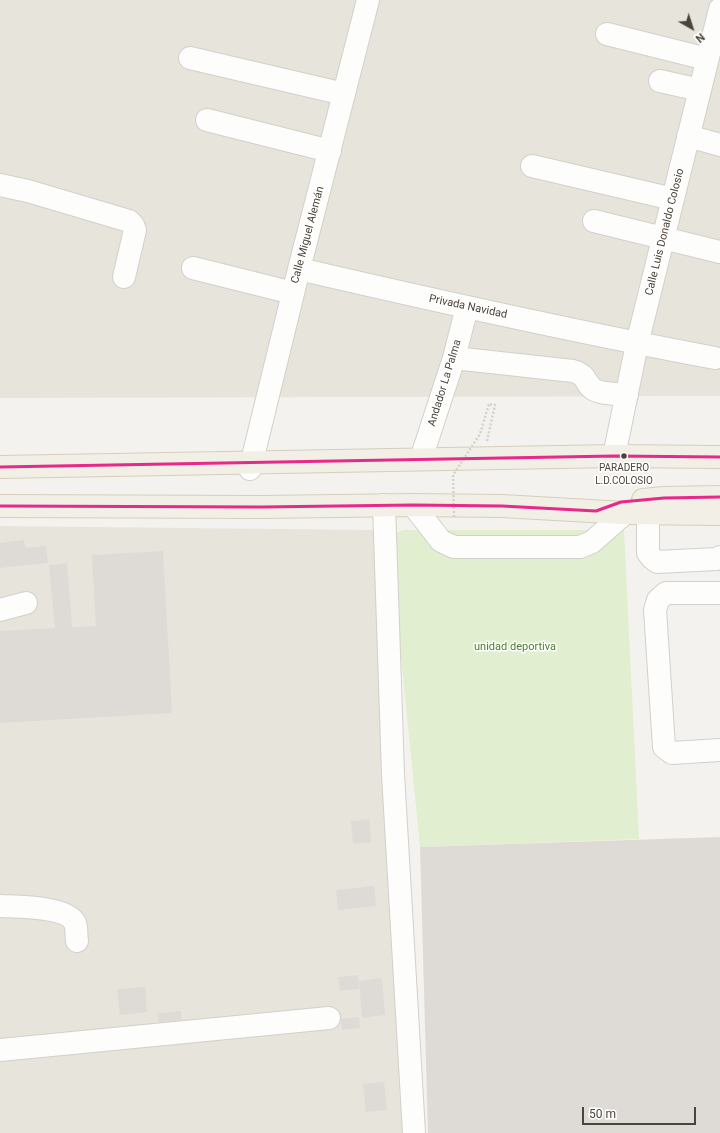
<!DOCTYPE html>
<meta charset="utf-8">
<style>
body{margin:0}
#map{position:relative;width:720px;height:1133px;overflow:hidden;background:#f4f2ee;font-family:Roboto,sans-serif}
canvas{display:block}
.north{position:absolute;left:672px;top:8px;width:40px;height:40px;-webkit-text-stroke:3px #fff;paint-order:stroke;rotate:141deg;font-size:11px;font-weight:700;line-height:16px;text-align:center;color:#4b4439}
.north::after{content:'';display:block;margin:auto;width:14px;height:18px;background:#4b4439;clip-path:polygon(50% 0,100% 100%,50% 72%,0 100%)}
.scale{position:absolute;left:582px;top:1107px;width:114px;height:18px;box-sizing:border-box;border:2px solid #4b4439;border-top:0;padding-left:5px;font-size:12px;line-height:14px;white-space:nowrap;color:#4b4439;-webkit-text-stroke:3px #fff;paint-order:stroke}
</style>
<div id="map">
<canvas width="720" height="1133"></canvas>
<div class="north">N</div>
<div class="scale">50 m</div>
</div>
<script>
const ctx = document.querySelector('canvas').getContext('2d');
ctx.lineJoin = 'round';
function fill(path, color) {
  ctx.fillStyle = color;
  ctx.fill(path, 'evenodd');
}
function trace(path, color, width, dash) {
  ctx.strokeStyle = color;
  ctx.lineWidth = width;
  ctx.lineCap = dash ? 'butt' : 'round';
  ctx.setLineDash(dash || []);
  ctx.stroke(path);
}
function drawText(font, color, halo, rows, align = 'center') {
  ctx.font = font + ' Roboto,sans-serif';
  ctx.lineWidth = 3;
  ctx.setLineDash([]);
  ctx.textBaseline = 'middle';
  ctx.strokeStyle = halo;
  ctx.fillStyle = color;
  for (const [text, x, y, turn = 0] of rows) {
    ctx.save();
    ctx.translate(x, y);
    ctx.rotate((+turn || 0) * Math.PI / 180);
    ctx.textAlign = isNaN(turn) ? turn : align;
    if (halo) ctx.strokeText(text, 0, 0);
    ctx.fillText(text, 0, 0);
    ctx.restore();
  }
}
const residential = new Path2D(`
 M0,0H720V396L0,398Z
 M0,526L375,530L413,1133H0Z`);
const green = new Path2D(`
 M404,530H624L639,839L420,847L389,535Z`);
const building = new Path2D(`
 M24,540L25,548L46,546L48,563L0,568V543Z
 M163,551L172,713L0,723V631L55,628L49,565L67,563L72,627L96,626L92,555Z
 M369,819L371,842L353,844L351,821Z
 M720,837V1133H428L420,847Z
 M374,886L376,906L338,910L336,890Z
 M358,975L359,989L340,991L338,977Z
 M382,978L385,1015L362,1018L359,981Z
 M145,987L147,1012L120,1015L117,989Z
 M181,1011V1020L159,1022L158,1013Z
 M359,1017L360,1028L342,1030L341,1019Z
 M384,1082L387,1110L366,1112L363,1084Z`);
const path = new Path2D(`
 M487,441L495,405L489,404`);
const minor = new Path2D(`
 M607,34L707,59
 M190,58L344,94
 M660,81L700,90
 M207,120L330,151
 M688,136L720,145
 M532,166L673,199
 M0,185L28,191L129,221L133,225L135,230L124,277
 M594,221L720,252
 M193,268L293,293
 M299,269C437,301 576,332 715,358
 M454,358L573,371C589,376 584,383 593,389C600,394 618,394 627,395
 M614,456L637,344L720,9
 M421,459L454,358L467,307
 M250,469L299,269L368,0
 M384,505L393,774L414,1133
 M413,505L441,541L454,547H580L592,542L625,513
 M648,513V553L652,558L657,562L717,559L720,557
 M720,593H666L658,600L655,610L664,747L672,753L720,750
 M0,610L26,603
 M0,906C16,907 67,906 75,923C77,928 76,936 77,941
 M0,1050L329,1018`);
const major = new Path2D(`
 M0,467L614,456L720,457
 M643,500L664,498L720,497
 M0,506L261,507L413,505L502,506L625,513L720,514`);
const pathBridge = new Path2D(`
 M454,517L453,475L480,434L489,404`);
const bus1 = new Path2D(`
 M0,467L614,456L720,457
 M0,506L261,507L413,505L502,506L596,511L621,502L664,498L720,497`);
const markers = [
 [624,456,3.5,"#4b4439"]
];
const busNames = [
 ["PARADERO",624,468],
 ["L.D.COLOSIO",624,481]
];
const streetNames = [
 ["Calle Luis Donaldo Colosio",665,232,-76],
 ["Calle Miguel Alemán",308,235,-75],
 ["Privada Navidad",468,307,12],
 ["Andador La Palma",445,383,-73]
];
const parkNames = [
 ["unidad deportiva",515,647]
];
fill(residential, '#e7e4dc');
fill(green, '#e1eecf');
fill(building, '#dedbd6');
trace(minor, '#d2d0cb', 24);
trace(major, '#d6cebb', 24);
trace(path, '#d3d2cc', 2.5, [2, 2]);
trace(minor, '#fdfdfc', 22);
trace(major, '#f2efe6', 22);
trace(pathBridge, '#d3d2cc', 2.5, [2, 2]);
trace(bus1, '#e7298a', 3);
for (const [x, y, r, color] of markers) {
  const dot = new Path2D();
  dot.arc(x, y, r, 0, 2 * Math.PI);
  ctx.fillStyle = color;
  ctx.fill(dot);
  trace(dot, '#fff', 1.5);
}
drawText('10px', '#4b4439', '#fff', busNames);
drawText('11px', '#4b4439', '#fff', streetNames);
drawText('11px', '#4a7f2a', '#fff', parkNames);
</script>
